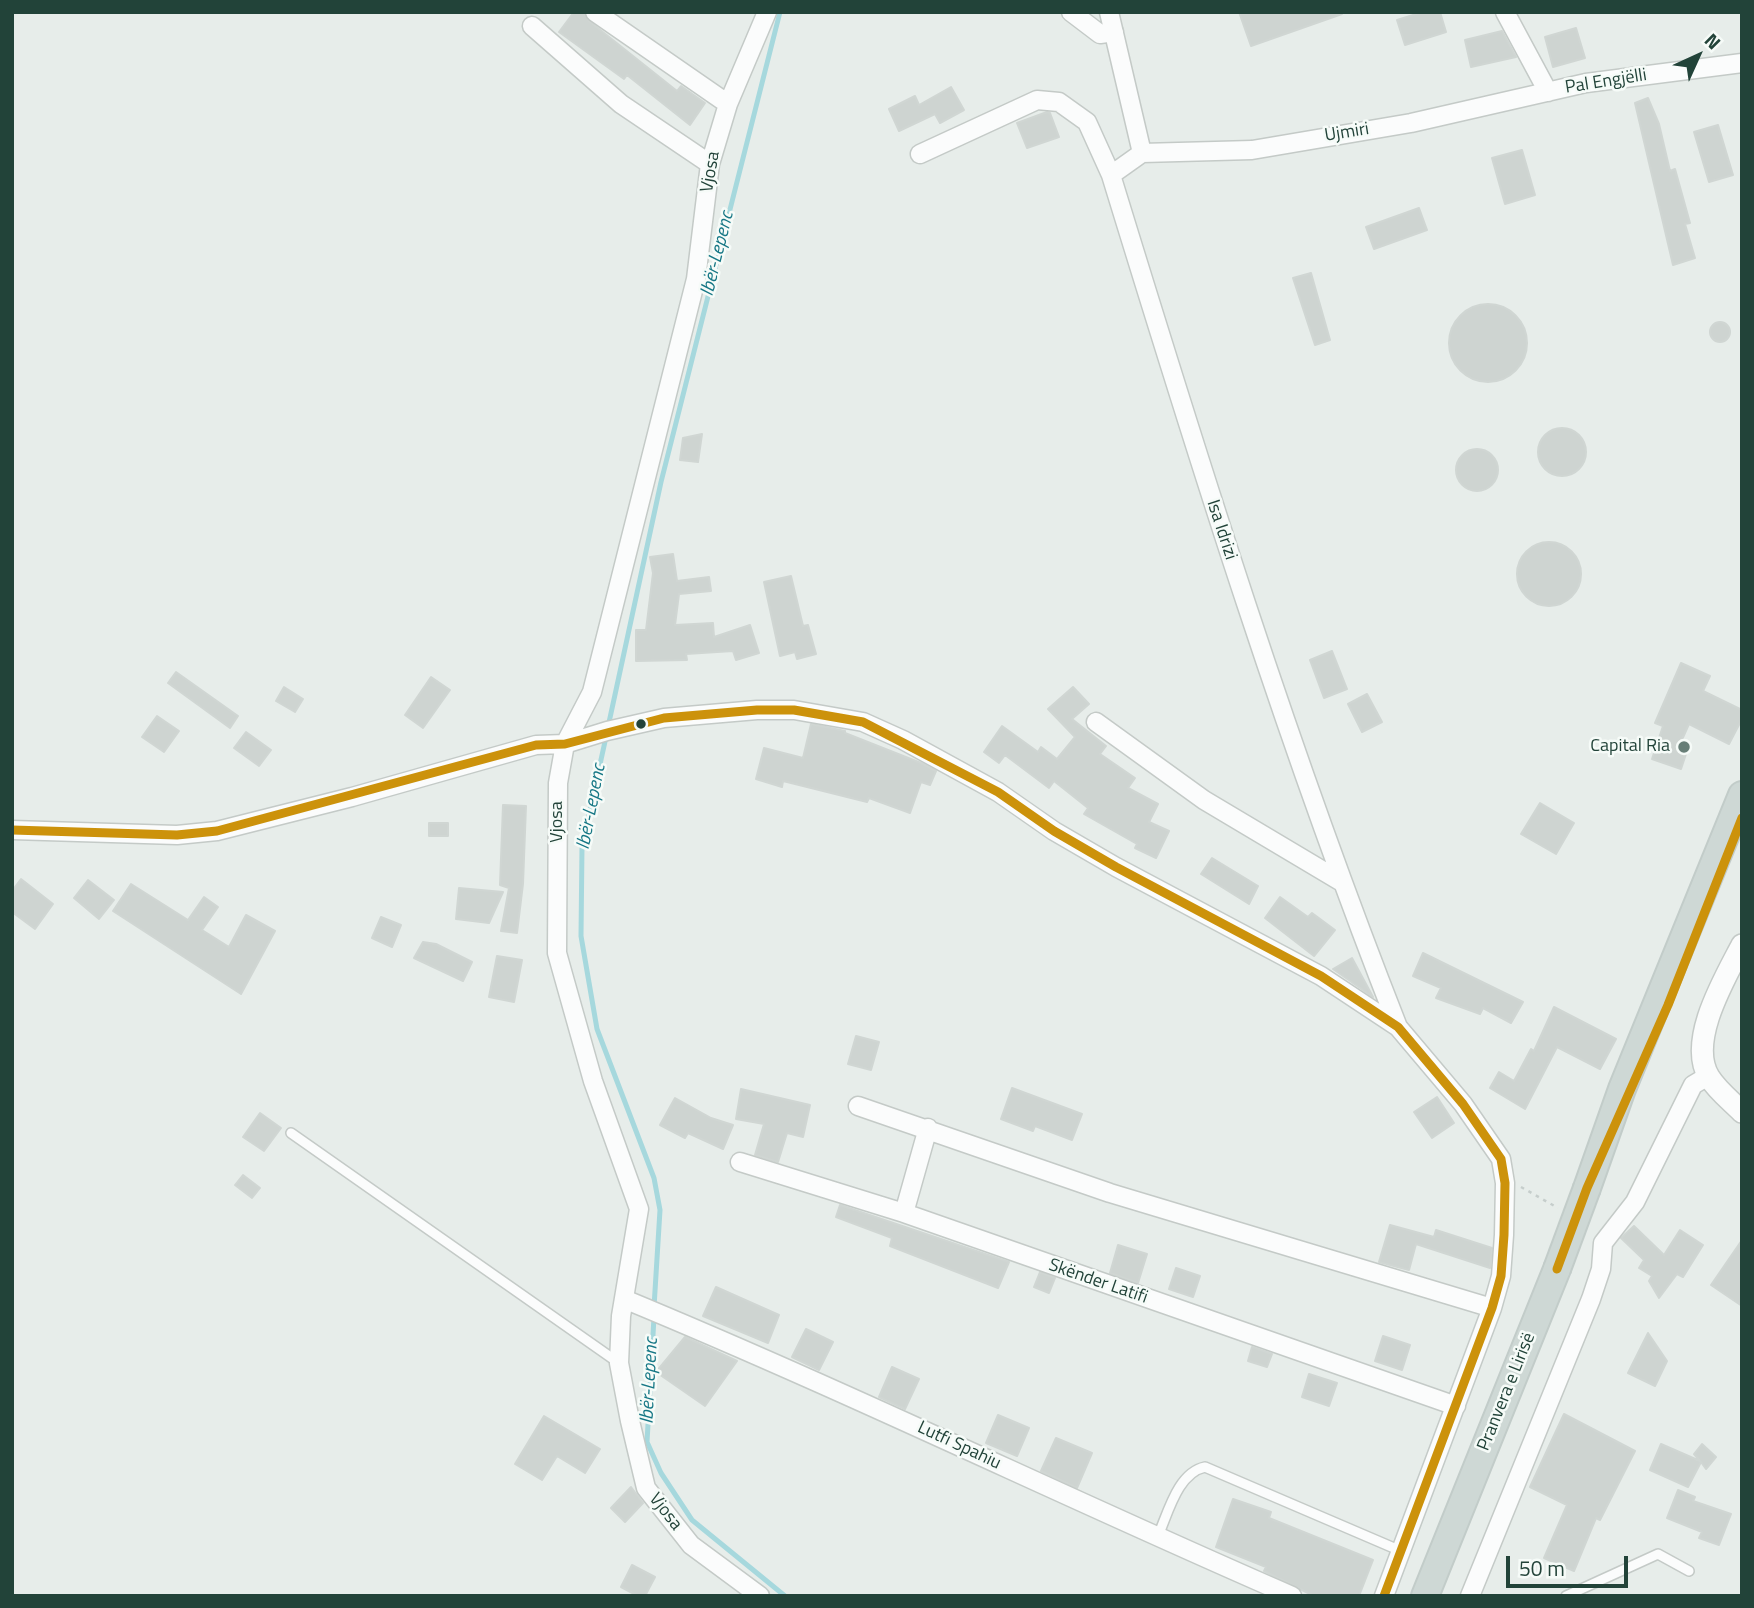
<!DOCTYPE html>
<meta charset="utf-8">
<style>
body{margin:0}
#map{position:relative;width:1754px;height:1608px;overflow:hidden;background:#e7edea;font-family:"Titillium Web",sans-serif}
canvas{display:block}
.frame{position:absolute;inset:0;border:14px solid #224339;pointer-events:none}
.north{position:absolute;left:1663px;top:21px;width:70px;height:70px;-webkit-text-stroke:5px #f6fbf8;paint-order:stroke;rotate:45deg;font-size:19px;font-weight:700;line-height:28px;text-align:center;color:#224339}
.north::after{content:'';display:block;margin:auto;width:24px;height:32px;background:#224339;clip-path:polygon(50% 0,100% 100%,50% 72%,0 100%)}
.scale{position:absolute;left:1506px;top:1556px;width:122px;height:32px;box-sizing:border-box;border:4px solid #224339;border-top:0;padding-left:9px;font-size:21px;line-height:24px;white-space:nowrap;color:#224339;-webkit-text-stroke:5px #f6fbf8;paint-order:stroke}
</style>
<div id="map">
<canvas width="1754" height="1608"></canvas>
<div class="frame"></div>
<div class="north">N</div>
<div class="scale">50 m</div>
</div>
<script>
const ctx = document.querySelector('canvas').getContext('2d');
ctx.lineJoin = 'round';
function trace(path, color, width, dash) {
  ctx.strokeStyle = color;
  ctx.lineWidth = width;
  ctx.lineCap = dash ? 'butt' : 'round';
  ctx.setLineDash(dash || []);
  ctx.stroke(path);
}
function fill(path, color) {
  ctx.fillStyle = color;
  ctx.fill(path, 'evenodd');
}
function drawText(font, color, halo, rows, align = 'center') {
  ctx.font = font + ' "Titillium Web",sans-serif';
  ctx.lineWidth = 5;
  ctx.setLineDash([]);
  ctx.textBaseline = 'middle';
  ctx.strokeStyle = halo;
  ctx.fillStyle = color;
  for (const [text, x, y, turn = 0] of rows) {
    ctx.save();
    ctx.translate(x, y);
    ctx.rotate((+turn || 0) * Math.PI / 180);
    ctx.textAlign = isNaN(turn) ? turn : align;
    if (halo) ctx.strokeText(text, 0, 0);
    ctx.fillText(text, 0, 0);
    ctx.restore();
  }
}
const stream = new Path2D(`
 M608,727L661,482L780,12
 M606,737L582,846L581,936L597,1029L654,1178L660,1210L654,1307
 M654,1317L647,1442L661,1473L692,1520L785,1596`);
const building = new Path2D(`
 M574,12H584L589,21L677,91L681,86L705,103L690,125L627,75L624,79L559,32Z
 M1239,12H1342V14L1251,46Z
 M1423,12H1440L1446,32L1405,45L1397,20Z
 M1576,28L1585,58L1553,67L1545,37Z
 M1502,31L1516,57L1471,67L1465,40Z
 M951,87L964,110L940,123L935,114L899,131L889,109L915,96L919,105Z
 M1648,98L1659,124L1670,171L1675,169L1690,223L1685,224L1695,258L1673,265L1635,103Z
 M1047,112L1050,113L1059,137L1027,148L1017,123Z
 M1718,125L1733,175L1709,182L1694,132Z
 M1522,150L1535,195L1505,204L1492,158Z
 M1419,208L1427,230L1374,249L1366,227Z
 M1311,273L1330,340L1315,345L1293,278Z
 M1449 343a39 39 0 1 1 78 0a39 39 0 1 1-78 0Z
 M1710 332a10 10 0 1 1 20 0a10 10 0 1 1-20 0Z
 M1538 452a24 24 0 1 1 48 0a24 24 0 1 1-48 0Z
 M702,434L698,462L680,460L683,438Z
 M1456 470a21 21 0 1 1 42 0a21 21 0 1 1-42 0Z
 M1517 574a32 32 0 1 1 64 0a32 32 0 1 1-64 0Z
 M673,554L677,581L709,577L711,591L679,594L675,625L713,623L714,637L750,625L759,653L736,660L733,651L686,654L687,660L636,661V630H646L653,573L650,557Z
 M791,576L803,626L808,625L816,654L797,659L795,652L780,656L764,582Z
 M1332,651L1347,689L1324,698L1310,660Z
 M1681,663L1710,676L1703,691L1742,710V719L1729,744L1689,724L1677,751L1686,754L1681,769L1652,759L1663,726L1655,723Z
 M176,672L238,716L230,728L168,683Z
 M431,677L450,690L423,728L405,715Z
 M284,687L303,699L295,712L276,701Z
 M1073,687L1089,704L1072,719L1106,746L1100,754L1135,778L1128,788L1158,804L1149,822L1169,831L1156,858L1135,848L1137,844L1084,814L1088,808L1054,781L1049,788L1005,755L999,763L984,752L1002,726L1038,752L1041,747L1057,759L1075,737L1048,709Z
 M1367,694L1382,722L1362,732L1348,704Z
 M157,716L179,731L164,752L142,737Z
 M811,724L845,731V733L921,763L936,771L930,785L921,782L910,813L869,798L867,802L783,781L782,787L756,779L764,748L803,758Z
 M246,732L271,750L259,766L234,748Z
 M1540,803L1574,823L1556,854L1521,834Z
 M503,805L526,806L523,884L517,933L501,931L509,888L500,885Z
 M429,823H448V836H429Z
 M1212,858L1258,886L1249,904L1201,874Z
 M21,879L53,904L35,929L12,912V891Z
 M88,880L114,900L99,919L74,898Z
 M131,884L188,920L204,897L218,907L202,930L229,947L246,915L275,931L241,994L113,911Z
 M459,888L503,892L489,923L456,919Z
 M1280,897L1308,917L1312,913L1335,930L1314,956L1265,918Z
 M381,917L401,925L392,947L372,938Z
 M423,942L436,944L472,962L463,981L414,958Z
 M1423,953L1523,1002L1511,1023L1483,1008L1480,1014L1436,998L1441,988L1413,976Z
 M497,956L522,960L514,1002L489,997Z
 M1352,958L1373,997L1333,969Z
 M1554,1007L1616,1039L1600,1069L1557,1047L1525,1109L1490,1088L1499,1072L1514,1081L1531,1049L1534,1051Z
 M856,1036L879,1042L871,1070L848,1064Z
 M1012,1088L1082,1114L1072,1140L1035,1126L1033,1131L1001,1119Z
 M741,1089L810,1105L803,1137L787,1133L778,1162L755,1155L764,1124L736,1119Z
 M1437,1097L1454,1123L1432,1138L1414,1112Z
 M675,1098L711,1118L733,1125L723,1149L688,1133L685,1138L660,1125Z
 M260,1113L281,1128L264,1151L243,1137Z
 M243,1175L260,1188L252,1198L235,1185Z
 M840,1205L1009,1262L998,1288L890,1246L892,1238L836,1217Z
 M1390,1225L1434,1237L1436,1230L1492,1248L1490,1268L1416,1244L1409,1270L1379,1262Z
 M1634,1226L1664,1255L1680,1230L1703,1245L1683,1277L1677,1274L1659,1298L1649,1281L1652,1276L1639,1268L1644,1260L1621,1238Z
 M1742,1240V1306L1711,1285Z
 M1118,1245L1147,1254L1138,1283L1110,1273Z
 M1176,1268L1200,1276L1193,1297L1169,1289Z
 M1040,1272L1055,1278L1049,1293L1034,1287Z
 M716,1287L779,1315L768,1343L703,1316Z
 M806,1329L833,1342L819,1370L792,1357Z
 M1648,1333L1667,1361L1655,1386L1628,1373Z
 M1383,1336L1410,1345L1402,1370L1375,1361Z
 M685,1337L737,1361L705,1406L656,1372Z
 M1252,1347L1272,1354L1267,1367L1248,1361Z
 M892,1367L919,1379L905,1409L879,1397Z
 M1309,1374L1337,1383L1329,1406L1302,1397Z
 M1564,1414L1635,1451L1600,1520L1596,1518L1574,1571L1544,1558L1567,1505L1530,1487Z
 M998,1415L1029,1428L1017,1456L986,1443Z
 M544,1416L600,1449L585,1473L557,1456L542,1480L515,1464Z
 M1056,1438L1092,1453L1077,1488L1041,1471Z
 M1661,1444L1700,1461L1694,1454L1702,1444L1716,1457L1706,1469L1701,1462L1688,1487L1650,1470Z
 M631,1487L643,1503L625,1522L611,1508Z
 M1678,1490L1695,1497L1693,1501L1731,1514L1719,1545L1699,1538L1702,1532L1667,1518Z
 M1233,1499L1271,1512L1269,1518L1373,1560L1359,1596H1314L1264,1571L1266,1567L1216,1547Z
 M632,1565L655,1577L645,1596H638L621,1587Z`);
const path = new Path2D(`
 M1521,1187L1558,1208`);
const service = new Path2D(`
 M291,1133L619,1363
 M1157,1538C1168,1514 1177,1473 1205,1467L1401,1551
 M1566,1596L1658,1554L1689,1571`);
const minor = new Path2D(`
 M595,12L728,104
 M1071,12L1100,34L1114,32
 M1109,12L1142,153
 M1505,12L1548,92
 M532,26L621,104L710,164
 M920,154L1037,100L1059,102L1087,122L1111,175C1199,462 1288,748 1398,1027
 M1111,175L1142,153L1252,150L1411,123L1586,83L1742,63
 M1096,722L1204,800L1340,881
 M12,830L177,835L217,831L352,797L536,745L565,744L607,731L664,718L757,710H794L863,722L903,740L998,792L1054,831L1116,867L1321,976L1398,1027L1463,1104L1501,1159L1505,1183L1504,1235L1501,1276L1492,1308L1384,1596
 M858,1106L1110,1193L1492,1308
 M740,1162L904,1213L1456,1406
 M904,1213L928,1128
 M624,1299C849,1392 1068,1499 1292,1596
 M760,1596L691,1545L646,1488L630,1421L619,1363L621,1316L639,1209L593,1081L557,953L558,783L565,744L592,692L696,279L710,164L728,104L767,12
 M1470,1596L1591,1299L1601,1269L1603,1243L1635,1202L1693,1085L1708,1076`);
const tertiary = new Path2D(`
 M1742,945C1725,978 1687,1041 1709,1077C1717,1090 1731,1101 1742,1112`);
const primary = new Path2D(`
 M1587,1188L1622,1089L1742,795
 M1425,1596L1557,1269`);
const primaryBridge = new Path2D(`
 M1557,1269L1587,1188`);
const bus1 = new Path2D(`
 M12,830L177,835L217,831L536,745L565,744L664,718L757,710H794L863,722L998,792L1054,831L1116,867L1321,976L1398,1027L1463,1104L1501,1159L1505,1183L1504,1235L1501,1276L1492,1308L1384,1596
 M1557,1269L1587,1188L1668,1005L1742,818`);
const markers = [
 [641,724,6,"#224339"],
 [1684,747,7,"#677e77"]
];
const streetNames = [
 ["Pal Engjëlli",1606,82,-9],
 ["Ujmiri",1347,133,-9],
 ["Vjosa",711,172,-80],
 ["Isa Idrizi",1221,530,72],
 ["Vjosa",558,822,-90],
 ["Skënder Latifi",1098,1282,19],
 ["Pranvera e Lirisë",1507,1392,-68],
 ["Lutfi Spahiu",959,1446,25],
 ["Vjosa",665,1512,52]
];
const poiNames = [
 ["Capital Ria",1670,747]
];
const waterNames = [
 ["Ibër-Lepenc",718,254,-76],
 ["Ibër-Lepenc",592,807,-79],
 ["Ibër-Lepenc",650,1381,-87]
];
trace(stream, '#a6d8dd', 5);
fill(building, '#ced4d1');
trace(building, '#d0d6d3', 2);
trace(service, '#c4cac7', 12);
trace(minor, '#c4cac7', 21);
trace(tertiary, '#c4cac7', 24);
trace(primary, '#c2ccc9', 30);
trace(path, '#c6cecc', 2.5, [3.5, 5]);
trace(service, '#fbfcfc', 9);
trace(minor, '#fbfcfc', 18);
trace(tertiary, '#fbfcfc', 21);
trace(primary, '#ced8d5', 26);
trace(primaryBridge, '#c2ccc9', 30, []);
trace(primaryBridge, '#ced8d5', 26);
trace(bus1, '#cc920b', 9);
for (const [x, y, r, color] of markers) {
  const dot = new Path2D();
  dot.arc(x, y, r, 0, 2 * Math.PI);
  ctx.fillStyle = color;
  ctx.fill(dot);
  trace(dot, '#f6fbf8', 2.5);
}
drawText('18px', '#224339', '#f6fbf8', streetNames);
drawText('18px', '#224339', '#f6fbf8', poiNames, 'right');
drawText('italic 19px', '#167785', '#f6fbf8', waterNames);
</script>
